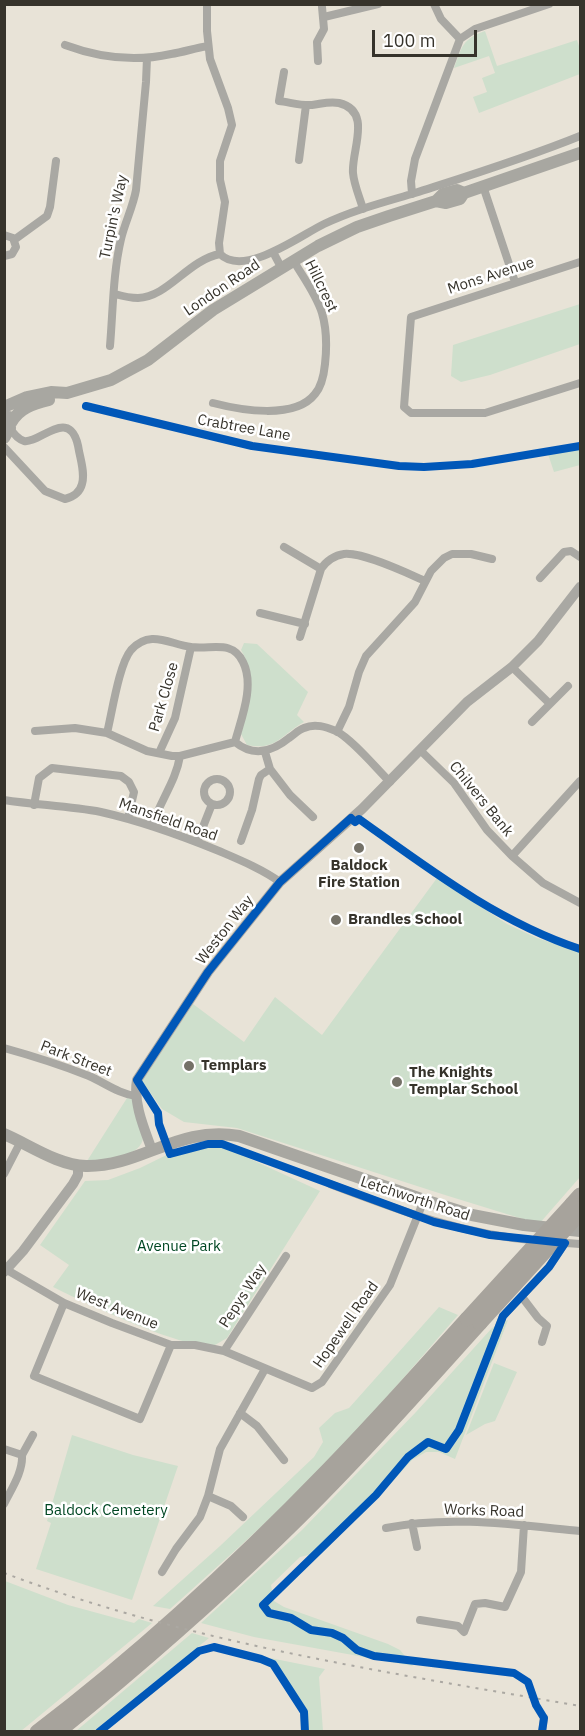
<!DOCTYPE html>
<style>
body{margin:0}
#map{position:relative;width:585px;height:1736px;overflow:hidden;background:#e8e3d7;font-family:"IBM Plex Sans",sans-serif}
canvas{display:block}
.frame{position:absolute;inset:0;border:6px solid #36332b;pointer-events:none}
.scale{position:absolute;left:372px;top:30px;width:105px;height:27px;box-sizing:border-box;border:3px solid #36332b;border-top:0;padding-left:8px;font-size:18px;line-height:21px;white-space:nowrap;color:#36332b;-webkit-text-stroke:4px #fff;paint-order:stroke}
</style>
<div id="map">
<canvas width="585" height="1736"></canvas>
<div class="frame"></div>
<div class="scale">100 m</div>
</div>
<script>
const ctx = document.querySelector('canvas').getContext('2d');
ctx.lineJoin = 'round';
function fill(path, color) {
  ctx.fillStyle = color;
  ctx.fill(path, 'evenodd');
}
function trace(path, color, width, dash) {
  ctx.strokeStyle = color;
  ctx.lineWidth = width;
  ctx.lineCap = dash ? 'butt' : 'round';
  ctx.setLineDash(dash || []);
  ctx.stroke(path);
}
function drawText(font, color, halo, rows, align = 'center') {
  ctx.font = font + ' "IBM Plex Sans",sans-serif';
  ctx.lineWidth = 5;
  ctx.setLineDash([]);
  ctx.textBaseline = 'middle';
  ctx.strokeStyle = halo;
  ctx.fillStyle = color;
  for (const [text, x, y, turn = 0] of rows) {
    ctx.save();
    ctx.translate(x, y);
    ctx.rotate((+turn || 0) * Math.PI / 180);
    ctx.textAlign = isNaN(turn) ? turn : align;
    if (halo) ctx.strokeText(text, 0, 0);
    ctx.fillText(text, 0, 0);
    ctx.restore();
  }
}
const green = new Path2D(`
 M485,31L497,66L577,40L580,49V74L479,113L473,97L487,92L482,78L495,73L489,56L454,68C462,47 462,39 485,31Z
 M580,304V344L490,375L461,382L451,376L453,345Z
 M580,448V465L554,472L548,454Z
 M244,643L257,644L308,692L297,715L304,722C281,735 276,751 247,745L241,734C247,705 258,677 241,650Z
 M437,878L507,924L537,938L580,952V1177L539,1224L445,1195L237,1128L184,1122L162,1109L142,1081L193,1004L244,1042L275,997L322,1035Z
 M127,1098L132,1099C136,1111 142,1124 143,1136C144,1158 102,1159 87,1161Z
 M185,1146H222L320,1191L227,1338C223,1340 219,1343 215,1345C188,1352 81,1301 53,1287L69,1265L40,1245L85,1181L108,1180L140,1168Z
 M439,1307L458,1315C410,1370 363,1427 311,1478C266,1524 218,1566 170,1609L153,1606L220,1546L314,1457L323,1442L319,1428L335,1413L349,1408Z
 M508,1320L455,1459L439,1452H426L412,1460L365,1511L321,1552L300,1557L271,1585L274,1601L284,1607L388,1644L400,1650L413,1666L254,1637L201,1623L302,1530L416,1412L492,1328Z
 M494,1363L517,1372L495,1421L485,1424L466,1435Z
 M72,1435L133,1455L178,1466L132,1600L36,1569L51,1523L47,1521Z
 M5,1581L68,1605L134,1623L139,1619L152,1623L21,1731H5Z
 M192,1633L209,1638L94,1731H76Z
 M270,1658L325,1669L319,1677L323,1731H306L305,1711Z`);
const minor = new Path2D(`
 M207,4V31L210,59L228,108L232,125L220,161V180L225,202L219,243L220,254
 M434,4L441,19L460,39
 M324,17L378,4
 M65,45C100,58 135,62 171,54C184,52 195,48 208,46
 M318,61L317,42L324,29L322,7
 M284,72L279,101C289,102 301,106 312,105C321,104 329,101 339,103C373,111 351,151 353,173C354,185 360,198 363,209
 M299,160L306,105
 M483,186L515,282
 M412,194L411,181L415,159L460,39L475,29L549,4
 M4,235L13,238L16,247L12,254L4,256
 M14,240L47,216L50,207L56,161
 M273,252L281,267
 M580,262L411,317L404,407L411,413H485L580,383
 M115,294C122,296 130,298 138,298C168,297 188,260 220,254C244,278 301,235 324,224C353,210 385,202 415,193C471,175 526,158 580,136
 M110,346C113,310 113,273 121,239C125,222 133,207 136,190L146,82L147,58
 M213,403C240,410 295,420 315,394C322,386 324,374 325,364C327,346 327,330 322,313C316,294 303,277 293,260
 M4,447L45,491L65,499C73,497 80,492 82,484C85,474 81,461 79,451C72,403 40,444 24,441C18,439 13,433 10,428
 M284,547L321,569
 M540,578L564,552L571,551L580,557
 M260,613L305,624
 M300,637L321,569C326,561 335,555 344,554C363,552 407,573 425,581
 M512,667L550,704
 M532,722L568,686
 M35,731L75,728L107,733L147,751L172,756H180L235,742C253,757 272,752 289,738C294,735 298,730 304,728C315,723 326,727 336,731C352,739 376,768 390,782
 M337,732L349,707L359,672L366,656L415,602L431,571L444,558L452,554H471L492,559
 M107,733C112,713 119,664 131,650C150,629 169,644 191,647C211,650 232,639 243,662C255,686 241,719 235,742
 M420,750L454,783L487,830L512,856L543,883L580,903
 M159,753L175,718L191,647
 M270,769L290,795L313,817
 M204 792a13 13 0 1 1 26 0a13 13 0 1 1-26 0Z
 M4,800C36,805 69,806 101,812C141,821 180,835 219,851C240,860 262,869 280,882
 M34,805L39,778L52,768L121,776L129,782L134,792L128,818
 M152,826C160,801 176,781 180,756
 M241,841L252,810L259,779L261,775L270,769L265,752
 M197,842L212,804
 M512,856L580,781
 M4,1048C33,1056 61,1065 89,1076C105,1083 119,1094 136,1096
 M4,1174L21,1141
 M330,1184C401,1211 463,1235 540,1241
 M553,1242L580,1244
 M7,1270L64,1303L112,1323L171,1345H195L224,1351L312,1388L322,1382L390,1285L424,1200
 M522,1297L538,1318L547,1326L542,1342
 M64,1303L34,1376L140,1419L171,1345
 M495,1337L503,1316L549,1267L565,1243
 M224,1351L286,1256
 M240,1413L257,1426L284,1460
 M4,1449L22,1455C23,1472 12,1488 4,1504
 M22,1455L33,1435
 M208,1496L231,1506L243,1517
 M412,1523L417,1547
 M386,1528C449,1515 517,1525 580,1531
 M162,1572L176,1549L200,1517L208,1496L220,1449L265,1369
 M420,1620L458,1626L464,1632L475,1604L485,1603L505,1607L521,1572L524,1525
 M542,1732L544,1718`);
const tertiary = new Path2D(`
 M152,1150C144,1128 133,1103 137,1080L208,972L280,882L362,809L467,702L512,667L538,641L580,587
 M4,1272L23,1251L73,1184L78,1175V1165`);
const secondary = new Path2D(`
 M436,201L443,194L457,190L464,193
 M4,407L27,397L51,392L67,393L111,380L148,360L213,310L318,246L357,227L389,216L436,201L446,203L460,199L464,193L580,153
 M11,423C19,408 33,404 49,400
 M4,438L10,428L9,417
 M4,1134C30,1145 57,1165 86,1166C141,1167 178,1125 239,1136L424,1200L472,1215L524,1225L580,1231`);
const motorway = new Path2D(`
 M572,1204L580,1195
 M37,1732C141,1653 237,1564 328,1470C376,1421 421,1370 467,1319
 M58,1732C134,1670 207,1607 277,1539C348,1471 414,1396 480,1323`);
const rail = new Path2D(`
 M4,1573C190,1643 386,1672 580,1706`);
const motorwayBridge = new Path2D(`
 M467,1319L572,1204
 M480,1323L580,1213`);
const cycleway = new Path2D(`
 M86,406L252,446L399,466L424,467L472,464L580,446
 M99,1732L199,1651L214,1647L261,1659L273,1664L304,1712L305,1732
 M542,1732L544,1718L536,1705L528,1682L514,1673L374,1656L357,1650L343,1638L332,1633L311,1630L291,1618L269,1613L263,1605L376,1495L408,1457L428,1442L446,1449L459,1430L503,1316L549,1267L565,1243L490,1235L434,1222L222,1144H208L170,1154L159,1124L158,1113L137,1080L208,972L280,882L351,818L355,822L359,819C429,869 498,922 580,949`);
const markers = [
 [359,848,6,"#747167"],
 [336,920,6,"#747167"],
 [189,1066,6,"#747167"],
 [397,1082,6,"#747167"]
];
const streetNames = [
 ["Turpin's Way",114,217,-78],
 ["Mons Avenue",491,276,-18],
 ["Hillcrest",321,286,64],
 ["London Road",222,288,-34],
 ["Crabtree Lane",244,428,10],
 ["Park Close",164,697,-74],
 ["Chilvers Bank",481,799,51],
 ["Mansfield Road",168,820,19],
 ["Weston Way",225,930,-52],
 ["Park Street",76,1059,21],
 ["Letchworth Road",415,1199,18],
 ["Pepys Way",243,1296,-57],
 ["West Avenue",117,1309,22],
 ["Hopewell Road",346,1325,-55],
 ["Works Road",484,1511,2]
];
const poiNames = [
 ["Baldock",359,866,"center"],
 ["Fire Station",359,883,"center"],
 ["Brandles School",348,920],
 ["Templars",201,1066],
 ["The Knights",409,1073],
 ["Templar School",409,1090]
];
const parkNames = [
 ["Avenue Park",179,1247],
 ["Baldock Cemetery",106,1511]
];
fill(green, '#cedfcc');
trace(minor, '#a9a8a3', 8);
trace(tertiary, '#a9a8a3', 10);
trace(secondary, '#a8a7a1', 12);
trace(motorway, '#a7a39c', 15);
trace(rail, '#aba8a2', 2, [3, 6]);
trace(motorwayBridge, '#a7a39c', 15);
trace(cycleway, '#0057b8', 8);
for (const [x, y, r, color] of markers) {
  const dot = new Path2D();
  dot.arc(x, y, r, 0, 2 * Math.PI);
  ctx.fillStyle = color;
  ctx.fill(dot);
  trace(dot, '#fff', 2);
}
drawText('15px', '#36332b', '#fff', streetNames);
drawText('bold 15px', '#36332b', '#fff', poiNames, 'left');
drawText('15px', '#004723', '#fff', parkNames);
</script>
